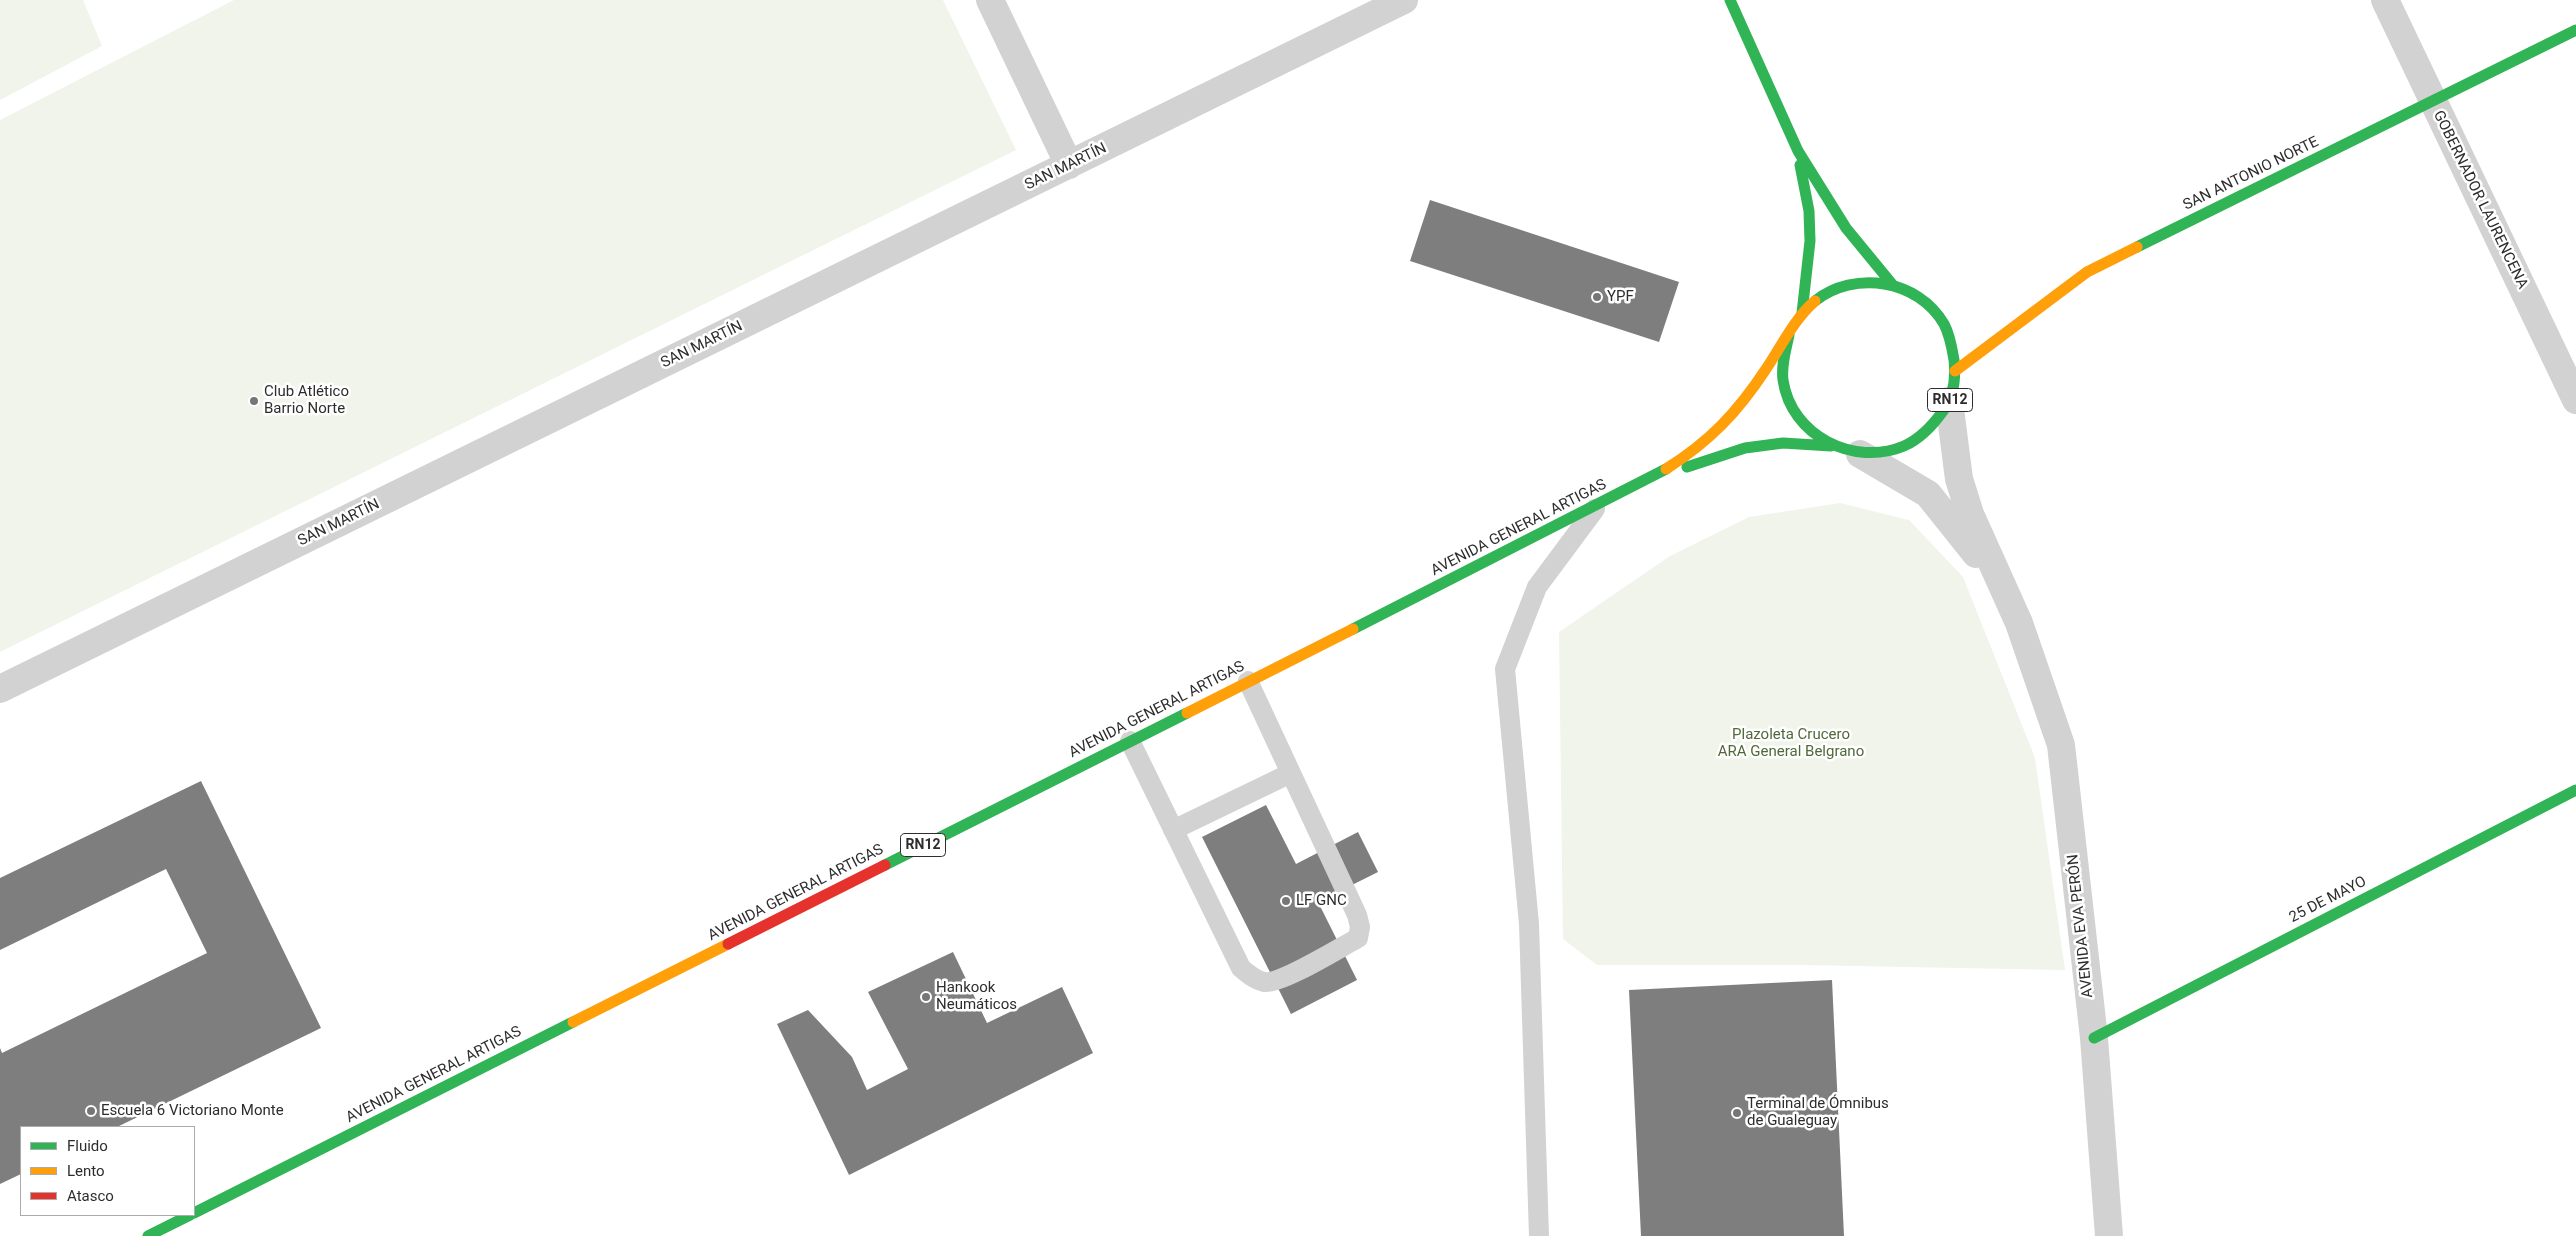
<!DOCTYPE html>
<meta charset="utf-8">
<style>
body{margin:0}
#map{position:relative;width:2576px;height:1236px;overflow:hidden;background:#fff;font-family:Roboto,sans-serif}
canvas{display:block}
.legend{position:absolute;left:20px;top:1126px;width:175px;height:90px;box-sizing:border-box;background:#fff;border:1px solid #ababab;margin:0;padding:6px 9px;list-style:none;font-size:15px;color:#2d2d2d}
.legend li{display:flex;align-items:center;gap:10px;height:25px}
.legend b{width:25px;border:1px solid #ababab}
</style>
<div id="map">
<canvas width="2576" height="1236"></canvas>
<ul class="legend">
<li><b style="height:6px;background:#30b455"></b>Fluido</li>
<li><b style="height:6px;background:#ff9f0a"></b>Lento</li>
<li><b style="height:6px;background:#e5322d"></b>Atasco</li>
</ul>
</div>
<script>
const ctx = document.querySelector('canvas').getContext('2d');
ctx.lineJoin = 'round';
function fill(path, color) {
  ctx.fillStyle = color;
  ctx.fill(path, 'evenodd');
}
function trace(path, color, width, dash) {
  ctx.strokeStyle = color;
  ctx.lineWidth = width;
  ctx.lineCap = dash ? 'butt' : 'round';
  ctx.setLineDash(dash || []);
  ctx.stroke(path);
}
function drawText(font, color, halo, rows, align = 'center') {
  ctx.font = font + ' Roboto,sans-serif';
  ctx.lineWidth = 5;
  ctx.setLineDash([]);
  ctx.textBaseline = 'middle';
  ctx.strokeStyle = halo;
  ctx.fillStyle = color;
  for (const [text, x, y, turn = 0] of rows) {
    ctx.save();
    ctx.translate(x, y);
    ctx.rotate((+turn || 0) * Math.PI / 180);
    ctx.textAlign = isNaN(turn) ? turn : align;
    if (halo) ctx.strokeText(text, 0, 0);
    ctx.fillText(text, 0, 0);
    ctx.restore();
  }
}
const green = new Path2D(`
 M0,0H83L102,46L0,100Z
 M234,0H943L1016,150L0,652V120Z
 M1840,503L1909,520L1963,577L2035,758L2065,970L1804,965H1597L1563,939L1559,632L1670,556L1749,517Z`);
const building = new Path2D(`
 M1430,200L1679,282L1659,342L1410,261Z
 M201,781L321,1028L117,1127H21V1174L0,1184V1048L2,1053L207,953L166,869L0,950V878Z
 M1266,805L1296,864L1358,832L1378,872L1318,902L1357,980L1291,1014L1202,837Z
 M953,952L987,1023L1062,987L1093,1053L849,1175L777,1024L808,1010L852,1057L867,1090L908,1069L868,992Z
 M1832,980L1844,1236H1641L1629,990Z`);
const lane = new Path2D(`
 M1130,741L1241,968C1248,974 1255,980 1264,982C1280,985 1341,947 1358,938L1360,927L1357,915L1248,681
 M1173,830L1291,773
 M1539,1236L1529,924L1505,669L1537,587L1595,509`);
const street = new Path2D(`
 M990,0L1069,165
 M2385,0L2576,400
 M1949,401L1959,479L1970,514L2019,623L2061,745L2094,1038L2109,1236
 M1860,454L1928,494L1976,554
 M0,689L1404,0`);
const fast = new Path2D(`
 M1730,0L1798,151L1846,228L1892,284
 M1800,165L1809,211L1810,241L1802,313
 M2137,247L2576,30
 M1789,335C1786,350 1781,365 1783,380C1791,436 1854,467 1904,446C1920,439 1933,425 1943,411C1954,396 1956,378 1954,360C1952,348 1950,335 1944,324C1918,279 1854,270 1815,301
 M1687,467L1745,448L1783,443L1831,446
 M1353,629L1666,469
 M885,865L1187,713
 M2094,1038L2576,790
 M194,1213L573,1022
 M148,1236L190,1215`);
const slow = new Path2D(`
 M1955,371L2087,272L2137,247
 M1666,469C1710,441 1737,413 1766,369C1781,347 1794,319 1815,301
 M1187,713L1353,629
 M573,1022L728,944`);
const jam = new Path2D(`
 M728,944L885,865`);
const markers = [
 [1597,297,5,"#767676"],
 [254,401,5,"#767676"],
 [1286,901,5,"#767676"],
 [926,997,5,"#767676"],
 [91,1111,5,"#767676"],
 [1737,1113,5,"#767676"]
];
const shields = [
 [1950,400,45],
 [923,845,45]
];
const shieldNames = [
 ["RN12",1950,400],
 ["RN12",923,845]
];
const streetNames = [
 ["SAN MARTÍN",1066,167,-26],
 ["SAN ANTONIO NORTE",2251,174,-26],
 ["GOBERNADOR LAURENCENA",2480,200,64],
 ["SAN MARTÍN",702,345,-26],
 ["SAN MARTÍN",339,523,-26],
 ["AVENIDA GENERAL ARTIGAS",1519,528,-27],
 ["AVENIDA GENERAL ARTIGAS",1157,710,-27],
 ["AVENIDA GENERAL ARTIGAS",796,893,-27],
 ["25 DE MAYO",2328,900,-27],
 ["AVENIDA EVA PERÓN",2081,926,-96],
 ["AVENIDA GENERAL ARTIGAS",434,1075,-27]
];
const poiNames = [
 ["YPF",1607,297],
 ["Club Atlético",264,392],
 ["Barrio Norte",264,409],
 ["LF GNC",1296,901],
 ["Hankook",936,988],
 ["Neumáticos",936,1005],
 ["Terminal de Ómnibus",1747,1104],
 ["de Gualeguay",1747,1121],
 ["Escuela 6 Victoriano Monte",101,1111]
];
const parkNames = [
 ["Plazoleta Crucero",1791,735],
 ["ARA General Belgrano",1791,752]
];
fill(green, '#f0f4ea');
fill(building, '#7e7e7e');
trace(lane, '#d2d2d2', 20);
trace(street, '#d2d2d2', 28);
trace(fast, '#30b455', 11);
trace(slow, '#ff9f0a', 11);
trace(jam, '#e5322d', 11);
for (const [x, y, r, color] of markers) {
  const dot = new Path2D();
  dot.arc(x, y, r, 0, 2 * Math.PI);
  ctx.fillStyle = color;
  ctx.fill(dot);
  trace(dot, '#fff', 2);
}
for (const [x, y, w] of shields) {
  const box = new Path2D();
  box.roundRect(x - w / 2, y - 11.5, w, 23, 4);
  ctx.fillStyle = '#fff';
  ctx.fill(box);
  trace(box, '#2d2d2d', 1);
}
drawText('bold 14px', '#2d2d2d', null, shieldNames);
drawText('15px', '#2d2d2d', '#fff', streetNames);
drawText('15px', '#2d2d2d', '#fff', poiNames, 'left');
drawText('15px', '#506939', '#fff', parkNames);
</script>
